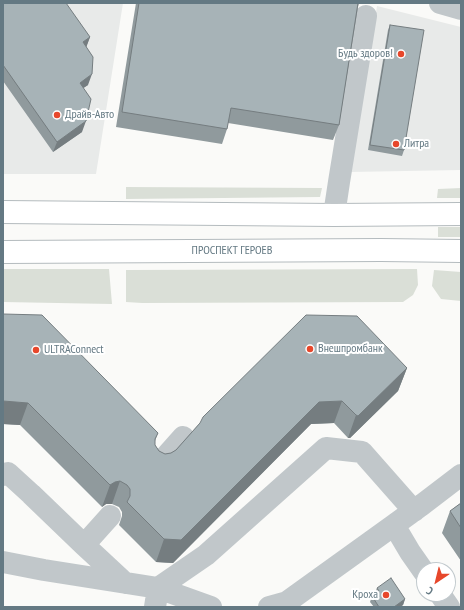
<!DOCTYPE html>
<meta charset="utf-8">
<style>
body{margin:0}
#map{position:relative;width:464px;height:610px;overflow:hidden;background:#fafaf8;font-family:"PT Sans Narrow",sans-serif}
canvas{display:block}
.frame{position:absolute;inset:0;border:4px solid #647983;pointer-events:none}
.north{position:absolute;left:416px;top:562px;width:40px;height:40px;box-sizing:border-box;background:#fff;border:1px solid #c1c9cd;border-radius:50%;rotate:215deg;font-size:11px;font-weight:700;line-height:16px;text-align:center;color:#647983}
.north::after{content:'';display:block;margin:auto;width:14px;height:18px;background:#e7472b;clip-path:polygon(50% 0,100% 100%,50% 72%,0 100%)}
</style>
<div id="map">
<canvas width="464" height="610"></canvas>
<div class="frame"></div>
<div class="north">С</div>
</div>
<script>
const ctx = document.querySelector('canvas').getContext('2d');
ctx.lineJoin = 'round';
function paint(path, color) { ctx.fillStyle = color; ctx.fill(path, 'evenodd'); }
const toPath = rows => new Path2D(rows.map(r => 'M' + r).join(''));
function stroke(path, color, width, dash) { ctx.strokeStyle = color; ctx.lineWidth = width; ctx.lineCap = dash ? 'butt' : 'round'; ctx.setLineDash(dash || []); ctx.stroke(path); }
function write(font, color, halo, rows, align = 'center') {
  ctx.font = font + ' "PT Sans Narrow",sans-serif'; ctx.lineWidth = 4; ctx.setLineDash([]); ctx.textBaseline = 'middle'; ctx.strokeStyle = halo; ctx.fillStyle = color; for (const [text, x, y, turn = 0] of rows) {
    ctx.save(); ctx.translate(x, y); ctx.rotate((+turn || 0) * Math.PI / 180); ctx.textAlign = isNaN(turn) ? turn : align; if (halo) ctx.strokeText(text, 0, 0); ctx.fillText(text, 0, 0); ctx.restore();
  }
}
const built = toPath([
 [3,3,123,3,96,174,3,174],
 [377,6,461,27,461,170,350,172]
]);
const green = toPath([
 [126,187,322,188,320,197,126,199],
 [461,188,461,198,437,198,438,189],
 [438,227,461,227,461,237,438,237],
 [3,269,109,269,112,304,3,302],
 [417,269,418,285,413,295,403,302,142,303,126,302,126,270],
 [434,270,461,272,461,301,441,299,432,286]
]);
const minor = toPath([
 [440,3,461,9],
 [334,215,339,182,366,16],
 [159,464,183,437],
 [3,475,8,473,31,494,84,545,125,583],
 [84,545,110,516],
 [3,562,44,570,158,588,211,607],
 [424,572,410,552,394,525,423,504,461,475],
 [440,594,449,607],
 [155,607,158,588,206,555,326,448,362,452,414,511],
 [269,607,287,602,394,525]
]);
const major = toPath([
 [3,212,334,215,461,214],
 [3,252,381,250,461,251]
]);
const wall = toPath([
 [3,3,90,37,86,47,88,85,83,88,82,132,53,152,3,81],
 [136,3,359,3,358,7,339,125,333,140,228,123,227,129,222,144,116,127],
 [390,25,404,150,402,156,368,150,388,30],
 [3,314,158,433,155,441,155,445,159,451,165,454,171,453,176,450,200,423,407,368,398,391,350,438,348,438,334,423,311,424,173,563,156,562,119,525,122,516,122,512,119,507,112,504,106,504,102,507,20,425,3,424],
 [461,503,461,561,442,533,450,511],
 [377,588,405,599,403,605,400,607,374,607,370,602,372,596,375,594,375,593]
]);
const shadedWall = toPath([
 [90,37,86,48,83,42],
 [92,74,88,85,76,93,80,83],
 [86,121,82,132,53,152,57,142],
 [407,368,398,391,350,438,348,438,356,415],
 [3,401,28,403,20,425,3,424],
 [342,401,334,423,311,424,173,563,156,562,164,539,319,402],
 [120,481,112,504,106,504,102,507,110,485,115,482],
 [405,599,403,605,400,607,394,607]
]);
const building = toPath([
 [3,3,66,3,90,37,83,42,93,57,92,74,80,83,91,99,86,121,57,142,3,65,3,3],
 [139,3,358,3,339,125,231,108,227,129,122,112,139,3],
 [390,25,424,30,404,150,370,145,390,25],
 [3,314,42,315,158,433,155,439,155,445,159,451,165,454,171,453,176,450,200,423,203,417,306,315,357,316,407,368,358,416,356,415,342,401,319,402,181,540,164,539,127,502,130,496,130,489,127,485,120,481,115,482,110,485,28,403,3,401,3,314],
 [461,503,461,528,450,511,461,503],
 [391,578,405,599,394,607,379,607,372,596,379,591,377,588,391,578]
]);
const markers = [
 [401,54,4,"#e7472b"],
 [57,115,4,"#e7472b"],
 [396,144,4,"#e7472b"],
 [310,349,4,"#e7472b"],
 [36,350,4,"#e7472b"],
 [386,595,4,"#e7472b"]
];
const poiNames = [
 ["Будь здоров!",393,54,"right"],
 ["Драйв-Авто",65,115],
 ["Литра",404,144],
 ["Внешпромбанк",318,349],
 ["ULTRAConnect",44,350],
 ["Кроха",378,595,"right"]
];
const streetNames = [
 ["ПРОСПЕКТ ГЕРОЕВ",232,251]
];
paint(built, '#e8eae9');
paint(green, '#dadfd7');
stroke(major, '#b4bbbe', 24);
stroke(minor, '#c1c7ca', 22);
stroke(major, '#fff', 22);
paint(wall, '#909a9d');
paint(shadedWall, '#757d80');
paint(building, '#a7b3b7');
stroke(building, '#757d80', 1);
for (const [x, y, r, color] of markers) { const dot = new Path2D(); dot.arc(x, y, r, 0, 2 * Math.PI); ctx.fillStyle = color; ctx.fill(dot); stroke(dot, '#fff', 1.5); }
write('12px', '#647983', '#fff', poiNames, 'left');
write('12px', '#647983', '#fff', streetNames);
</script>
